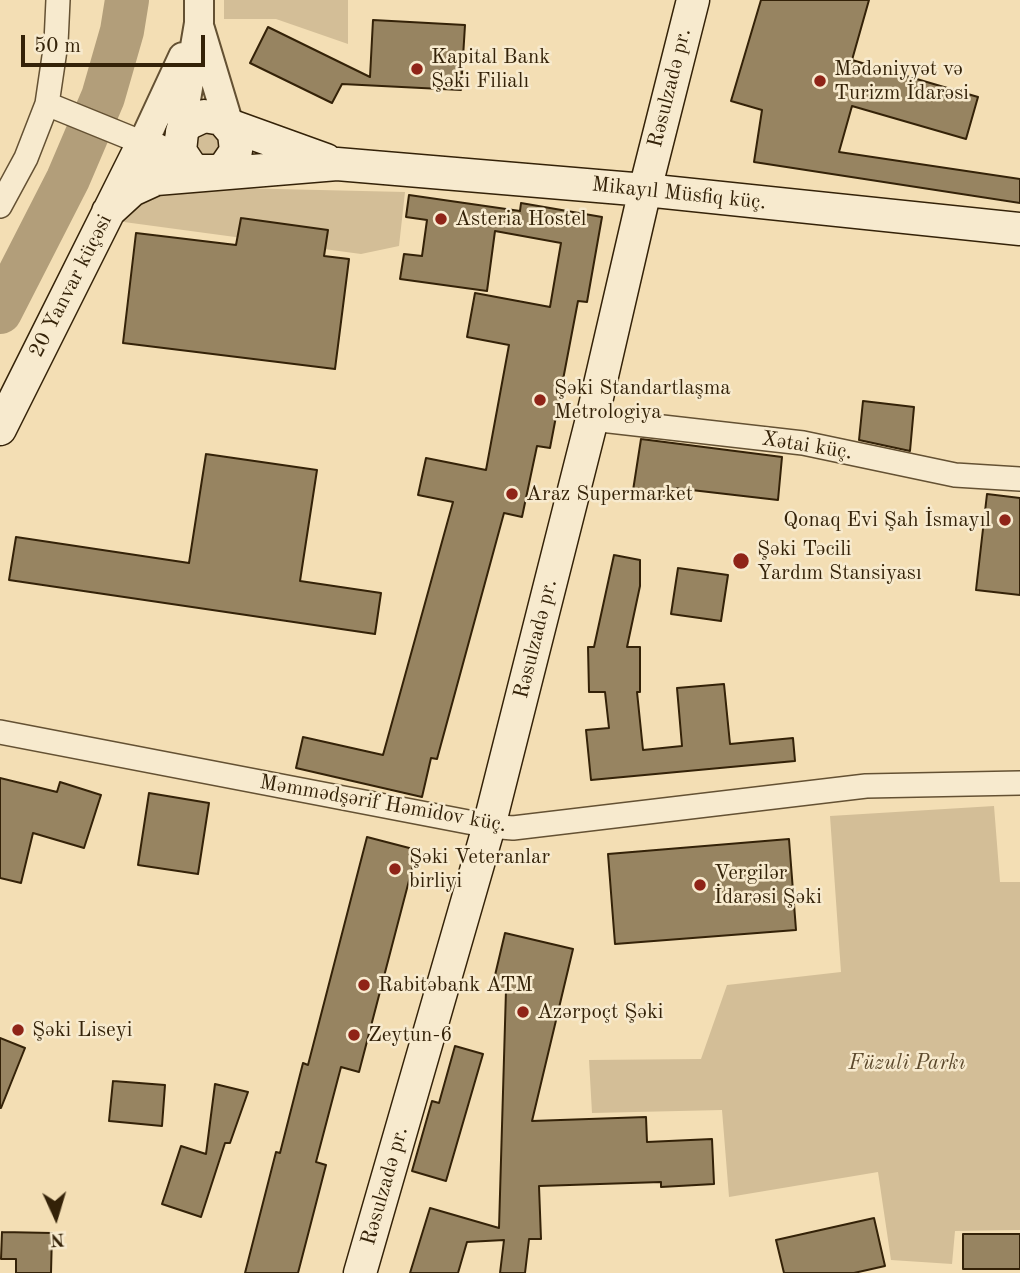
<!DOCTYPE html>
<meta charset="utf-8">
<style>
body{margin:0}
#map{position:relative;width:1020px;height:1273px;overflow:hidden;background:#f3deb4;font-family:"Old Standard TT",serif}
canvas{display:block}
.north{position:absolute;left:21px;top:1182px;width:70px;height:70px;-webkit-text-stroke:5px #f7eace;paint-order:stroke;rotate:176deg;font-size:19px;font-weight:700;line-height:28px;text-align:center;color:#342208}
.north::after{content:'';display:block;margin:auto;width:24px;height:32px;background:#342208;clip-path:polygon(50% 0,100% 100%,50% 72%,0 100%)}
.scale{position:absolute;left:21px;top:35px;width:184px;height:32px;box-sizing:border-box;border:4px solid #342208;border-top:0;padding-left:9px;font-size:21px;line-height:24px;white-space:nowrap;color:#342208;-webkit-text-stroke:5px #f7eace;paint-order:stroke}
</style>
<div id="map">
<canvas width="1020" height="1273"></canvas>
<div class="north">N</div>
<div class="scale">50 m</div>
</div>
<script>
const ctx = document.querySelector('canvas').getContext('2d');
ctx.lineJoin = 'round';
function paint(path, color) { ctx.fillStyle = color; ctx.fill(path, 'evenodd'); }
const toPath = rows => new Path2D(rows.map(r => 'M' + r).join(''));
function stroke(path, color, width, dash) { ctx.strokeStyle = color; ctx.lineWidth = width; ctx.lineCap = dash ? 'butt' : 'round'; ctx.setLineDash(dash || []); ctx.stroke(path); }
function write(font, color, halo, rows, align = 'center') {
  ctx.font = font + ' "Old Standard TT",serif'; ctx.lineWidth = 5; ctx.setLineDash([]); ctx.textBaseline = 'middle'; ctx.strokeStyle = halo; ctx.fillStyle = color; for (const [text, x, y, turn = 0] of rows) {
    ctx.save(); ctx.translate(x, y); ctx.rotate((+turn || 0) * Math.PI / 180); ctx.textAlign = isNaN(turn) ? turn : align; if (halo) ctx.strokeText(text, 0, 0); ctx.fillText(text, 0, 0); ctx.restore();
  }
}
const green = toPath([
 [224,0,348,0,348,44,276,19,224,19],
 [203,130,221,136,221,155,197,158,193,139],
 [192,187,405,192,399,246,361,254,124,222,132,206,158,192],
 [994,806,1000,882,1020,882,1020,1230,955,1231,952,1264,891,1260,878,1172,729,1197,722,1110,592,1113,589,1060,701,1059,727,985,841,972,830,816]
]);
const river = toPath([
 [0,312,68,179,103,97,122,31,127,0]
]);
const building = toPath([
 [761,0,869,0,852,60,978,97,966,139,852,106,839,152,1020,179,1020,203,754,162,762,110,731,101,761,0],
 [373,20,465,25,461,90,342,84,332,103,250,63,268,27,370,77,373,20],
 [409,195,520,211,521,203,602,217,587,302,578,301,550,448,537,446,522,517,504,513,437,759,431,758,422,797,296,768,303,737,383,755,453,502,418,495,426,458,486,470,509,345,467,337,475,293,550,307,561,243,495,231,487,291,400,279,404,254,422,256,427,220,406,217,409,195],
 [241,218,328,230,324,256,349,259,335,369,123,343,136,233,236,245,241,218],
 [863,401,914,407,910,451,859,440,863,401],
 [641,439,782,457,778,500,674,488,673,497,659,495,658,501,632,497,641,439],
 [206,454,317,470,300,581,381,593,375,634,9,580,16,537,189,563,206,454],
 [987,494,1020,498,1020,595,976,590,987,494],
 [614,555,640,560,640,586,627,647,640,647,640,692,637,692,643,750,682,746,677,688,724,684,730,744,793,738,795,761,591,780,586,730,609,728,605,692,589,692,588,647,594,647,614,555],
 [678,568,728,575,721,621,671,614,678,568],
 [0,778,57,792,60,782,101,795,84,848,33,833,21,883,0,878,0,778],
 [149,793,209,803,198,874,138,865,149,793],
 [367,837,417,850,359,1072,341,1067,316,1162,326,1165,298,1273,245,1273,276,1152,280,1153,303,1063,308,1065,367,837],
 [789,839,796,930,615,944,608,854,789,839],
 [505,933,573,949,532,1121,646,1117,647,1142,712,1139,714,1184,661,1187,661,1182,539,1186,541,1239,529,1239,525,1273,500,1273,504,1240,467,1242,458,1273,410,1273,430,1208,499,1228,506,990,492,988,505,933],
 [0,1038,25,1048,1,1108,0,1108,0,1038],
 [455,1046,483,1054,446,1181,412,1171,432,1101,439,1103,455,1046],
 [113,1081,165,1085,162,1126,109,1121,113,1081],
 [215,1084,248,1092,230,1143,225,1143,201,1217,162,1204,181,1146,206,1154,215,1084],
 [874,1218,885,1266,854,1273,784,1273,776,1240,874,1218],
 [2,1232,52,1233,51,1273,16,1273,16,1259,1,1259,2,1232],
 [963,1234,1020,1234,1020,1269,963,1269,963,1234]
]);
const minor = toPath([
 [47,104,143,143],
 [0,206,26,158,47,104,56,43,58,0],
 [592,419,803,443,955,475,1020,479],
 [0,732,489,826,513,828,866,786,1020,783]
]);
const tertiary = toPath([
 [200,29,229,125],
 [179,141,199,23,199,0],
 [143,143,183,57]
]);
const secondary = toPath([
 [229,125,326,160],
 [143,143,198,171,217,171,225,167,236,151,234,133,222,119,204,116,187,124,182,132,180,151,190,166,198,171],
 [108,212,132,190,156,179,337,164,645,190,1020,229],
 [0,429,143,143],
 [360,1273,489,826,592,419,645,190,693,0]
]);
const markers = [
 [417,69,7,"#8f2418"],
 [820,81,7,"#8f2418"],
 [441,219,7,"#8f2418"],
 [540,400,7,"#8f2418"],
 [512,494,7,"#8f2418"],
 [1005,520,7,"#8f2418"],
 [741,561,9,"#8f2418"],
 [395,869,7,"#8f2418"],
 [700,885,7,"#8f2418"],
 [364,985,7,"#8f2418"],
 [523,1012,7,"#8f2418"],
 [18,1030,7,"#8f2418"],
 [354,1035,7,"#8f2418"]
];
const poiNames = [
 ["Kapital Bank",431,57],
 ["Şəki Filialı",431,81],
 ["Mədəniyyət və",834,69],
 ["Turizm İdarəsi",834,93],
 ["Asteria Hostel",455,219],
 ["Şəki Standartlaşma",554,388],
 ["Metrologiya",554,412],
 ["Araz Supermarket",526,494],
 ["Qonaq Evi Şah İsmayıl",991,520,"right"],
 ["Şəki Təcili",757,549],
 ["Yardım Stansiyası",757,573],
 ["Şəki Veteranlar",409,857],
 ["birliyi",409,881],
 ["Vergilər",714,873],
 ["İdarəsi Şəki",714,897],
 ["Rabitəbank ATM",378,985],
 ["Azərpoçt Şəki",537,1012],
 ["Şəki Liseyi",32,1030],
 ["Zeytun-6",368,1035]
];
const streetNames = [
 ["Rəsulzadə pr.",670,88,-76],
 ["Mikayıl Müsfiq küç.",679,194,6],
 ["20 Yanvar küçəsi",71,286,-63],
 ["Xətai küç.",807,446,9],
 ["Rəsulzadə pr.",536,639,-76],
 ["Məmmədşərif Həmidov küç.",383,804,10],
 ["Rəsulzadə pr.",385,1186,-74]
];
const parkNames = [
 ["Füzuli Parkı",907,1063]
];
paint(green, '#d3be97');
stroke(river, '#b29e7a', 44);
paint(building, '#978461');
stroke(building, '#342208', 2);
stroke(minor, '#645133', 26);
stroke(tertiary, '#645133', 32);
stroke(secondary, '#342208', 35);
stroke(minor, '#f7eace', 23);
stroke(tertiary, '#f7eace', 28);
stroke(secondary, '#f7eace', 32);
for (const [x, y, r, color] of markers) { const dot = new Path2D(); dot.arc(x, y, r, 0, 2 * Math.PI); ctx.fillStyle = color; ctx.fill(dot); stroke(dot, '#f7eace', 2.5); }
write('21px', '#342208', '#f7eace', poiNames, 'left');
write('21px', '#342208', '#f7eace', streetNames);
write('italic 21px', '#5c492c', '#f7eace', parkNames);
</script>
